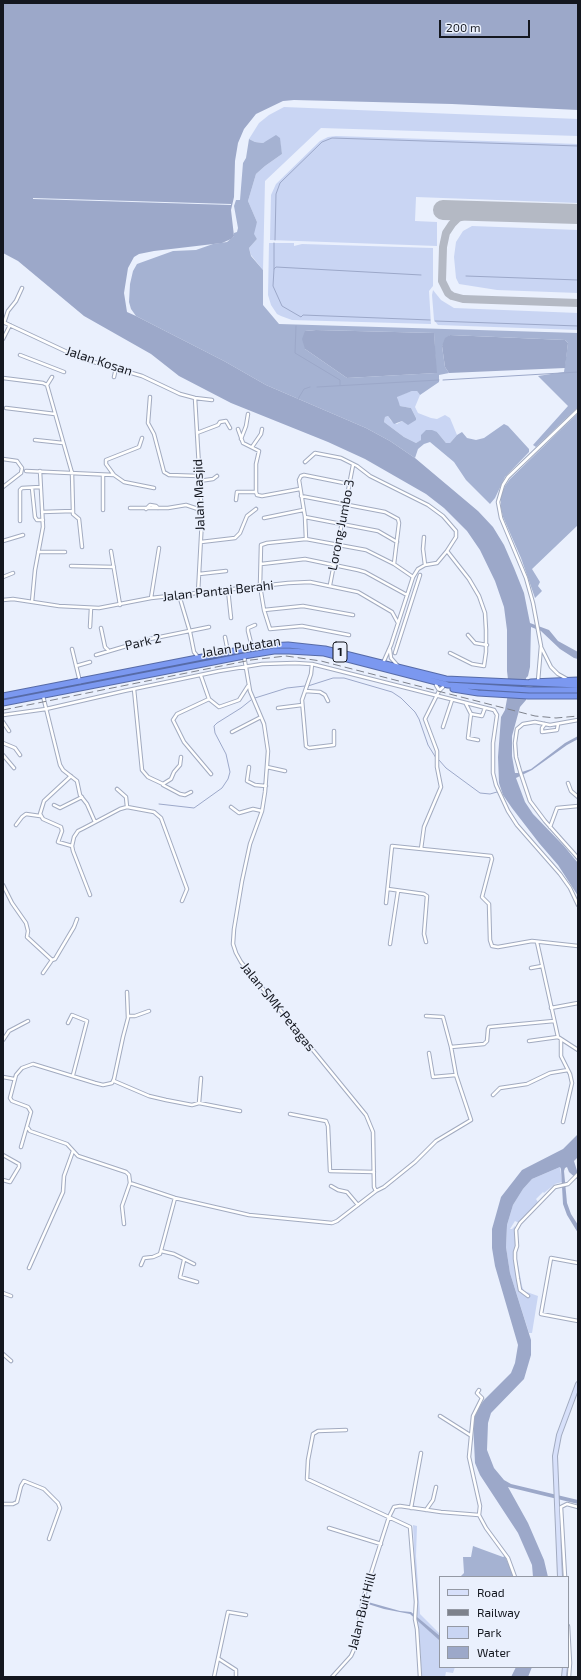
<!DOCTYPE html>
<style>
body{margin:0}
#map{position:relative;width:581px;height:1680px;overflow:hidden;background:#eaf0fd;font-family:"Exo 2",sans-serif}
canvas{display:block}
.frame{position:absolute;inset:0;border:4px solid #14171f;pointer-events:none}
.legend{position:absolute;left:439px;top:1576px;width:130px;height:92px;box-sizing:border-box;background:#eaf0fd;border:1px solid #9499a4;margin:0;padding:5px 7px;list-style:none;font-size:12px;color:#14171f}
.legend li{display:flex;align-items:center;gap:8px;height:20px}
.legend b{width:20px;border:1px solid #9499a4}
.scale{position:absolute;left:439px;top:20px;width:91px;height:18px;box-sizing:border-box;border:2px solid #14171f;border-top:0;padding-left:5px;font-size:12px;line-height:14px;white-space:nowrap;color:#14171f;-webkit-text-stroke:3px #eaf0fd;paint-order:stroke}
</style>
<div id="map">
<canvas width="581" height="1680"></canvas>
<div class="frame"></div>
<ul class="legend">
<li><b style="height:5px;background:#d7e0fa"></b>Road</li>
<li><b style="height:5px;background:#7e828c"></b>Railway</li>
<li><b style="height:11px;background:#c9d5f3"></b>Park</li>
<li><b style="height:11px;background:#9ca8c9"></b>Water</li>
</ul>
<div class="scale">200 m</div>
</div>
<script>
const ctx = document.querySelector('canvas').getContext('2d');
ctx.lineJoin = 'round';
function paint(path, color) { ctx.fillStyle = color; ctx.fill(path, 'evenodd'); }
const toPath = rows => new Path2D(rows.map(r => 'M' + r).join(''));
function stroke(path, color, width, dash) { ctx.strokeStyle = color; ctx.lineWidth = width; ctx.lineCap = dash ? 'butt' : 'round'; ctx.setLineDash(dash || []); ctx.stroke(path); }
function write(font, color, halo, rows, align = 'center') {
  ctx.font = font + ' "Exo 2",sans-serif'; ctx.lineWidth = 3; ctx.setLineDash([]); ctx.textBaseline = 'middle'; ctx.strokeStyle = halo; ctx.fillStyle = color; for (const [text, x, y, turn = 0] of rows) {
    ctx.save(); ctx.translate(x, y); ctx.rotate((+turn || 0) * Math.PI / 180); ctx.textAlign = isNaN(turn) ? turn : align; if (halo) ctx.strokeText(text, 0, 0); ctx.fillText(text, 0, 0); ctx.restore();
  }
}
const green = toPath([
 [284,107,578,119,578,136,321,128,265,181,263,270,251,255,249,248,257,239,254,235,254,228,257,222,248,201,256,174,265,166,282,154,280,142,269,141,263,143,255,142,249,139,259,123,269,115],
 [336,136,578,144,578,203,416,197,415,221,437,222,437,246,270,240,271,195,276,184,320,141,328,137],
 [472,226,578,230,578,293,497,290,459,284,456,278,454,257,456,242,463,231],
 [269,243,294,243,294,246,302,244,433,248,433,286,429,291,431,324,292,320,281,316,277,314,271,305,268,295],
 [433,290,441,300,454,308,578,313,578,330,438,325,434,320,432,295],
 [412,391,417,391,420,395,415,407,418,413,431,418,437,419,445,415,450,418,457,435,450,443,446,443,437,432,416,443,404,437,384,422,385,417,388,416,391,421,397,424,402,421,407,423,416,418,411,408,400,406,398,402,397,396],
 [560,1167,562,1182,555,1184,544,1193,543,1192,536,1199,538,1202,535,1206,519,1223,515,1221,510,1229,512,1229,515,1226,517,1259,522,1286,524,1291,538,1296,532,1333,529,1333,510,1273,506,1247,507,1225,513,1205,523,1189,532,1179],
 [413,1525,417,1526,416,1556,420,1614,440,1634,440,1636,415,1616,417,1611],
 [416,1619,440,1641,440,1667,455,1667,453,1673,446,1672,445,1677,422,1677,418,1623]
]);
const forest = toPath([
 [276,135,280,138,282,154,265,166,256,174,248,201,257,222,254,234,257,239,249,248,251,256,263,270,263,305,279,324,578,333,578,407,536,447,533,445,568,406,538,376,564,372,568,343,565,340,450,335,442,346,445,367,449,373,439,375,439,382,420,395,417,391,412,391,397,397,400,406,411,408,416,418,416,420,408,425,402,421,394,424,388,416,385,417,384,422,404,437,416,443,421,440,421,435,426,430,432,430,437,432,446,443,450,443,457,435,462,432,467,438,476,440,484,438,504,424,508,426,529,449,529,452,505,477,495,498,490,504,466,480,454,462,430,442,424,444,418,449,415,458,390,441,366,428,266,385,224,361,136,316,131,309,129,302,130,284,133,271,137,264,173,251,196,250,213,244,227,242,234,236,234,233,237,232,238,228,234,206,236,200,240,200,243,163,246,158,249,139,255,142,263,143],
 [316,330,434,333,436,373,347,378,305,349,305,331],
 [578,413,578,525,532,569,540,582,538,586,542,591,535,598,521,558,503,517,501,508,501,496,505,486,510,479],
 [473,1546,503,1557,505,1556,514,1577,460,1577,464,1573,463,1557,471,1557]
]);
const water = toPath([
 [3,3,578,3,578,110,452,104,294,100,283,101,256,114,244,129,238,143,235,161,234,197,231,210,234,236,231,239,222,243,154,251,139,254,134,257,128,268,124,293,127,312,136,316,224,361,266,385,366,428,390,441,415,458,478,511,493,527,504,545,514,568,524,593,530,623,549,630,558,641,578,652,578,659,574,658,560,649,541,631,531,627,530,667,528,676,526,678,526,700,520,707,512,736,512,756,515,773,519,773,531,769,565,743,578,736,578,739,567,745,532,770,516,778,525,802,533,814,564,846,578,863,578,896,558,865,539,843,512,808,503,795,499,783,498,757,501,717,505,710,509,688,507,671,507,630,504,607,495,581,480,550,467,531,444,508,426,494,365,459,328,442,231,403,179,376,151,354,84,316,18,261,3,253],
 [316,330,434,333,437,373,347,378,305,349,302,339,305,331],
 [450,335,565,340,568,343,565,368,449,373,445,367,442,346,445,338],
 [578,1134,578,1157,574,1161,578,1174,578,1180,569,1172,567,1167,565,1168,564,1171,567,1203,571,1214,578,1225,578,1233,567,1215,563,1204,561,1169,560,1167,532,1179,523,1189,513,1205,507,1225,506,1247,510,1273,531,1340,531,1355,524,1379,491,1413,488,1423,487,1450,494,1468,504,1480,511,1484,578,1500,578,1504,508,1487,528,1523,544,1560,548,1577,533,1577,532,1565,518,1533,480,1475,475,1463,473,1422,475,1412,484,1400,511,1373,515,1363,518,1345,495,1266,492,1248,492,1229,501,1197,522,1170,563,1149],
 [368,1602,400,1611,411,1612,440,1636,440,1641,410,1614,384,1609,368,1604],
 [516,1667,532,1667,528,1677,511,1677]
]);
const pier = toPath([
 [33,198,231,204,231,205,33,199]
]);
const stream = toPath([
 [275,240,276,194,280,183,322,142,332,138,578,146],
 [274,269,274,243],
 [421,275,276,267,274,269,273,286,282,306,301,317,303,315,430,320],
 [466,276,578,280],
 [435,321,578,326],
 [296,326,295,353,340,380,340,385],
 [443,380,578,372],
 [317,387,439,380],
 [298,399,304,389,310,387],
 [308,686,333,678,344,678,392,692,401,698,415,712,419,719,428,745,436,758],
 [255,698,287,688,305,686],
 [439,760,446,768,480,793,490,794,497,792],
 [159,804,194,808,222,788,228,779,230,772,226,754,215,733,214,726,217,723,241,708,251,700]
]);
const taxiway = toPath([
 [479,211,458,218,452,224,446,233,443,247,442,281,448,293,452,296,463,299,578,303]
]);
const runway = toPath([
 [443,210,578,214]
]);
const street = toPath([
 [3,322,80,358,142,376,180,394,195,398,212,400],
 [4,323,8,311,16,301,22,288],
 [3,339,10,325],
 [20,355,64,372],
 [114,377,116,368],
 [3,378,43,383,47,385],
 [47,385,52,377],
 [150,397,148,423,154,434,164,472,169,475,199,476],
 [195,398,202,519,198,593],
 [6,408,55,414],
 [238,429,243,443,259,451,256,464,256,492,257,495,262,496,300,489],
 [197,433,218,425,220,422,226,421,230,428],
 [241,439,246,426,248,414],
 [35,440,63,443],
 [252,447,261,434,262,429],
 [3,459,17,461,22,468,21,473,3,487],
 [305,462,315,453,341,458,357,466,370,476,428,505,443,516,456,531,456,537,447,551],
 [26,471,114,475,124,482,154,488],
 [103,475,103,510],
 [114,475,106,464,106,460,139,447,142,438],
 [199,481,213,479,217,476],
 [32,488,35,517,37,520,43,520],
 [301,496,385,512,398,519,399,523,394,564],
 [236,500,237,492,256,492],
 [130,508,168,508,186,505,201,510],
 [146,509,150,505,156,506,158,508],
 [73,511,73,514,79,519,82,547],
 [42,512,73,511,72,473,47,385],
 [305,517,378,531,397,542],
 [264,518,303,510],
 [20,521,20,490,22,488,40,487],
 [424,537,423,549,425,565],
 [306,539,305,517,299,480,301,476,304,475,349,484],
 [3,541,23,535],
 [201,542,235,538,240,533,247,516,256,509],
 [111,551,120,605],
 [38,552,65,552],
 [261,564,305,559,358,570,365,572,407,595],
 [71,566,114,567],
 [199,574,226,571],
 [3,577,13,573],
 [330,585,353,465],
 [228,590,231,618],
 [179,595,190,632,194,652,198,657],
 [151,598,159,548],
 [3,600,13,599,59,606,99,608,151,598,288,583,310,582,358,592,392,612,398,623],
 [32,602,35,570,43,527,40,471],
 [264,610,303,606,353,615],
 [90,627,91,608],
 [101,628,105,647,108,650],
 [349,635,302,626,270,629,264,610,260,586,261,545,267,543,306,539,366,550,394,564,413,577],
 [468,635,475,643,487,645],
 [225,637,228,652],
 [252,647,248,631,248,628,255,625],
 [541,647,551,667,558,674,567,679],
 [72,649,80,682],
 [390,650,391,658,398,666],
 [395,653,420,575],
 [96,655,150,639,209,627],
 [244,656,250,691,264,724,268,751,265,792,262,811,250,844,242,881,234,929,233,944,236,953,241,962,366,1115,373,1132,374,1187,376,1191],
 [383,663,391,645,413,577,418,569,425,565,437,563,447,551,469,579,479,596,485,613,486,630,486,652,484,666,472,664,450,653],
 [312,664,311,674,302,700,306,746,309,748,334,745,334,731],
 [76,666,90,662],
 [201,676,209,699,219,707,239,700,248,686],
 [538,681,541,646,533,603,526,578,501,518,498,502,503,485,508,477,578,410],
 [436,685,439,690],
 [134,689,142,770,148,777,163,784,171,779,174,772,180,765,181,757],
 [305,691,320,692,325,695,328,701],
 [43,696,60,765,63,770,77,781,80,795,87,804,95,822],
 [209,699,177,714,173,720,184,742,211,774],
 [466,704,471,714,468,738,478,740],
 [278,708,302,705],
 [471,714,482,716,485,708],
 [3,715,46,709,124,691,219,671,262,664,295,663,312,664,494,710,497,715,493,743,493,773,496,785,508,811,517,825,560,874,570,888,578,905],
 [578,720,550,725,535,722,523,724,517,729,515,743,516,757,520,771,530,801,545,821,578,858],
 [3,722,9,731],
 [545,724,542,728,542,732,557,730,558,724],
 [443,727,452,700],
 [232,732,261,717],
 [3,743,15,748,20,755],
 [3,755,14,768],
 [249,767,247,781,255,785,266,786],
 [267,767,285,771],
 [71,776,44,801,40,814,43,819,61,827,62,831,58,842,72,846],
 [568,783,571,791,578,797],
 [163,785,180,794,185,795,191,792],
 [117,789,126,797,127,807],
 [54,805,60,808,82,797],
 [231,807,239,813,253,809,262,811],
 [16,825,22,817,26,814,40,816],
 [550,827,557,808,578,806],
 [421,849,424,827,441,787,437,767,437,751,425,719,439,691,443,687],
 [3,885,12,903,26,923,28,931,27,937,52,960,55,959,74,927,77,919],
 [388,889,424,894,427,896,424,934,426,942],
 [90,895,73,851,72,846,74,837,78,831,84,828,120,809,127,807,154,812,161,818,187,889,182,901],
 [386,903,392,846,491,856,492,859,482,897,489,904,490,940,492,946,498,947,532,941,578,946],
 [537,942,558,1037,578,1050],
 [390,944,398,891],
 [531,968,542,966],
 [43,973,52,960],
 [551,1008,578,1003],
 [128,1016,135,1016,149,1011],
 [68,1023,72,1015,87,1021,73,1075],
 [3,1040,9,1031,28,1021],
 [561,1040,561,1056,570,1074,572,1083,563,1122],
 [529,1041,558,1037],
 [451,1047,484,1044,487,1041,488,1029,489,1027,554,1021],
 [429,1053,433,1077,456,1075],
 [3,1077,14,1079],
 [114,1081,149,1096,166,1100,192,1105,199,1103,240,1111],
 [493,1095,500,1088,527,1084,550,1073,568,1070],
 [199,1103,201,1078],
 [290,1114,326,1121,328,1126,330,1171,374,1172],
 [28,1128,30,1131,67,1144,78,1156,126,1172,129,1175,130,1183,122,1206,124,1224],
 [21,1147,31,1112,28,1107,12,1101,10,1098,16,1075,22,1068,33,1064,95,1083,103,1085,112,1083,114,1079,123,1037,128,1018,127,992],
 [3,1155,19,1164,19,1167,10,1182,3,1180],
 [130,1183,175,1198,249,1215,332,1223,337,1221,376,1191,384,1187,415,1162,436,1141,471,1120,456,1075,451,1047,443,1017,426,1016],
 [331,1186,338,1190,347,1192,358,1205],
 [161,1251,174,1254,194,1264],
 [184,1260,180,1277,197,1282],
 [578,1263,551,1258,541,1314,578,1321],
 [141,1265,144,1258,153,1257,160,1254,175,1198],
 [29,1268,63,1192,64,1176,73,1151],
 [3,1293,11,1296],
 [528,1296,520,1290,518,1279,515,1259,515,1252,517,1246,516,1230,520,1223,555,1187,568,1184,578,1174],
 [3,1354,11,1361],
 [479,1390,477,1393,482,1398,473,1416,469,1457,480,1506,479,1515],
 [440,1416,470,1435],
 [346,1430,318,1431,313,1434,308,1460,307,1479,410,1527,416,1602,415,1619,417,1629,420,1677],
 [3,1504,13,1504,17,1502,21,1486,24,1481,44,1489,58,1503,60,1508,49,1539],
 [411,1508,421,1453],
 [426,1510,433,1500,436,1487],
 [329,1528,381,1544],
 [565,1577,561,1507,567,1504,578,1507],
 [568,1626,570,1663,569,1677],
 [219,1659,236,1670,236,1677],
 [214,1677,228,1612,246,1615],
 [332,1677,351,1656,356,1645,361,1609,366,1589,389,1517,394,1507,400,1506,441,1512,479,1515,486,1528,508,1558,515,1577]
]);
const secondary = toPath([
 [560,1577,555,1456,559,1435,578,1384],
 [564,1677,565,1667]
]);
const highway = toPath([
 [531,682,578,680],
 [453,689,478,693,528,696,578,696],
 [3,696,228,652,266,646,288,645,325,649,446,679,578,685],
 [3,703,244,656,274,651,289,651,324,653,448,685,530,690,578,690]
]);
const rail = toPath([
 [3,710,251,660,286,656,321,661,535,716,556,718,578,716]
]);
const shields = [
 [340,652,14]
];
const shieldNames = [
 ["1",340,652]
];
const streetNames = [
 ["Jalan Kosan",99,361,18],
 ["Jalan Masjid",199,495,-92],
 ["Lorong Jumbo 3",341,525,-79],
 ["Jalan Pantai Berahi",218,591,-6],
 ["Park 2",143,642,-13],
 ["Jalan Putatan",241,647,-9],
 ["Jalan SMK Petagas",278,1007,51],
 ["Jalan Buit Hill",362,1611,-76]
];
paint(green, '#c9d5f3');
paint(forest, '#a5b2d2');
paint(water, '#9ca8c9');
paint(pier, '#eaf0fd');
stroke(stream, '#9ca8c9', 1);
stroke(taxiway, '#b4b9c4', 8);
stroke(runway, '#b4b9c4', 20);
stroke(street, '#a2abc0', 4.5);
stroke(secondary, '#a2abc0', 6);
stroke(highway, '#576ba7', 7);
stroke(street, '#fff', 2.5);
stroke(secondary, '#d7e0fa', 4);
stroke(highway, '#7b98f0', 5);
stroke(rail, '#7e828c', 1, [8, 4]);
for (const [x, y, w] of shields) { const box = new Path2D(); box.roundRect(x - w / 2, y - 10, w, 20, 3); ctx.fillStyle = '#eaf0fd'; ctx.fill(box); stroke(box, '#14171f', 1); }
write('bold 12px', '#14171f', null, shieldNames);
write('13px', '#14171f', '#eaf0fd', streetNames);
</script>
